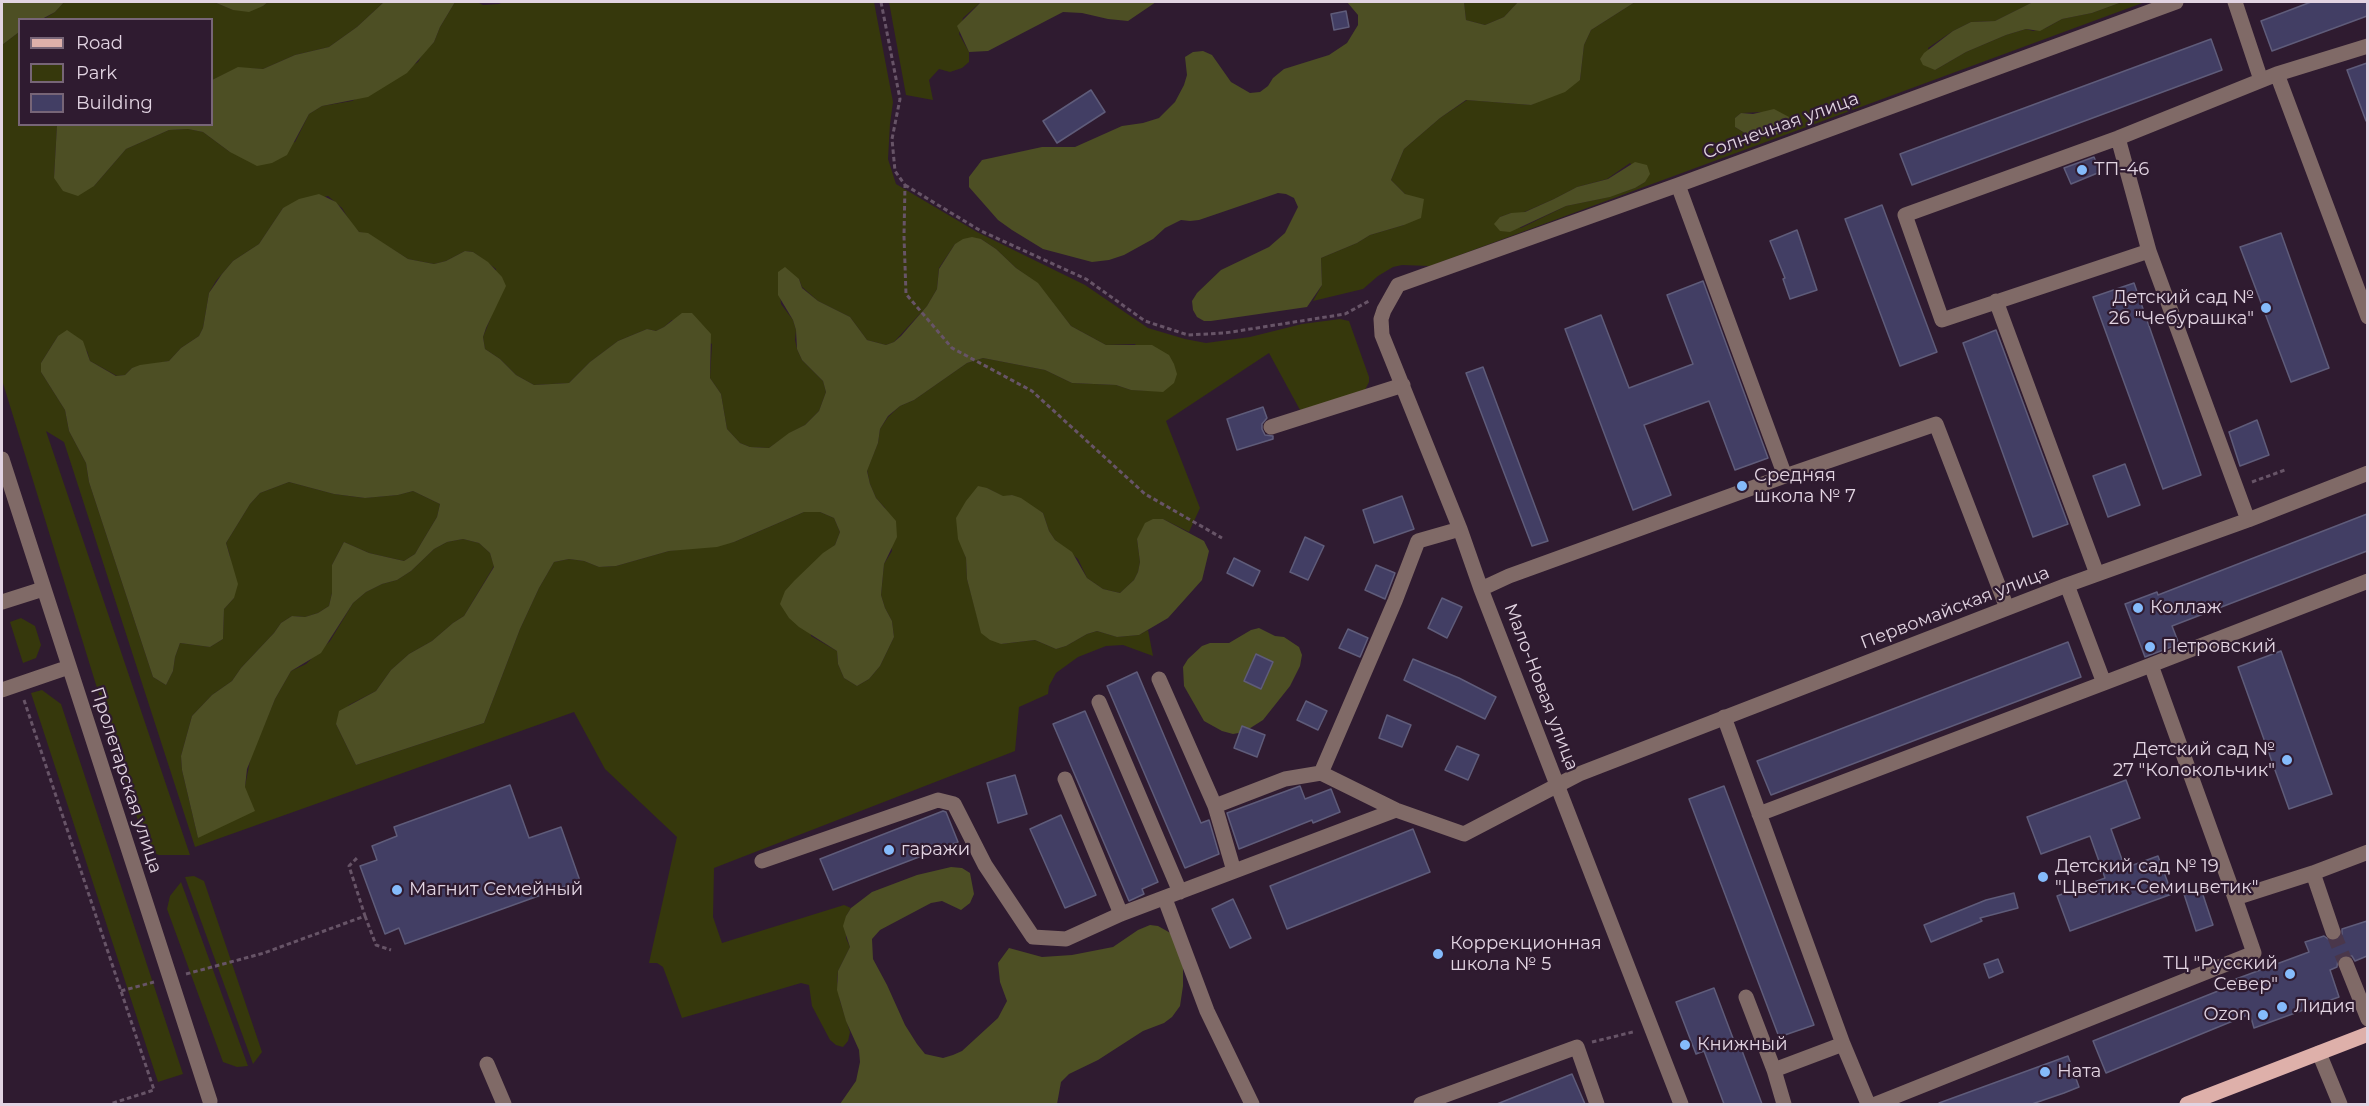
<!DOCTYPE html>
<meta charset="utf-8">
<style>
body{margin:0}
#map{position:relative;width:2369px;height:1106px;overflow:hidden;background:#2f1b30;font-family:Montserrat,sans-serif}
canvas{display:block}
.frame{position:absolute;inset:0;border:3px solid #e2d4e2;pointer-events:none}
.legend{position:absolute;left:18px;top:18px;width:195px;height:108px;box-sizing:border-box;background:#2f1b30;border:2px solid #776577;margin:0;padding:8px 10px;list-style:none;font-size:18px;color:#e2d4e2}
.legend li{display:flex;align-items:center;gap:12px;height:30px}
.legend b{width:30px;border:2px solid #776577}
</style>
<div id="map">
<canvas width="2369" height="1106"></canvas>
<div class="frame"></div>
<ul class="legend">
<li><b style="height:8px;background:#deb0aa"></b>Road</li>
<li><b style="height:16px;background:#36380c"></b>Park</li>
<li><b style="height:16px;background:#423e64"></b>Building</li>
</ul>
</div>
<script>
const ctx = document.querySelector('canvas').getContext('2d');
ctx.lineJoin = 'round';
function paint(path, color) { ctx.fillStyle = color; ctx.fill(path, 'evenodd'); }
const toPath = rows => new Path2D(rows.map(r => 'M' + r).join(''));
function stroke(path, color, width, dash) { ctx.strokeStyle = color; ctx.lineWidth = width; ctx.lineCap = dash ? 'butt' : 'round'; ctx.setLineDash(dash || []); ctx.stroke(path); }
function write(font, color, halo, rows, align = 'center') {
  ctx.font = font + ' Montserrat,sans-serif'; ctx.lineWidth = 4.5; ctx.setLineDash([]); ctx.textBaseline = 'middle'; ctx.strokeStyle = halo; ctx.fillStyle = color; for (const [text, x, y, turn = 0] of rows) {
    ctx.save(); ctx.translate(x, y); ctx.rotate((+turn || 0) * Math.PI / 180); ctx.textAlign = isNaN(turn) ? turn : align; if (halo) ctx.strokeText(text, 0, 0); ctx.fillText(text, 0, 0); ctx.restore();
  }
}
const green = toPath([
 [64,2,214,2,233,10,263,6,268,2,384,2,357,27,329,47,295,55,263,69,238,68,212,80,212,20,42,20,55,12],
 [455,2,477,2,483,5,499,4,503,2,874,2,893,102,890,124,888,159,896,184,977,232,1085,285,1148,328,1185,339,1206,343,1250,337,1302,324,1340,319,1349,321,1369,377,1369,382,1364,392,1300,410,1269,353,1166,421,1200,508,1189,532,1163,519,1137,539,1140,562,1138,572,1134,580,1120,593,1103,589,1087,578,1078,559,1055,540,1049,531,1043,513,1012,495,1004,497,987,488,963,549,966,558,967,579,979,623,1001,644,1035,640,1056,649,1066,646,1087,634,1097,631,1117,637,1139,635,1148,630,1153,656,1123,645,1106,646,1078,657,1056,673,1049,686,1048,694,1019,707,1015,751,714,868,713,917,722,943,844,905,851,908,846,916,846,938,850,947,838,971,837,981,840,1001,850,1032,848,1041,843,1047,836,1045,830,1040,812,1006,809,985,801,983,682,1018,663,967,657,963,649,963,677,837,605,769,574,712,195,847,64,442,46,431,190,855,159,855,147,850,2,380,2,45,19,32,20,124,57,125,54,178,94,186,126,149,169,130,188,129,203,132,230,152,295,142,309,114,322,106,352,101,418,62,423,53,434,42,440,27],
 [328,196,342,208,352,225,359,232,368,234,408,259,434,264,446,261,465,251,473,252,496,269,491,317,483,337,485,349,500,359,516,375,534,385,569,383,590,362,618,341,647,329,656,331,664,327,672,320,712,344,710,378,721,394,727,429,740,443,750,447,769,448,790,433,805,425,819,411,826,392,823,381,802,360,797,349,795,340,796,330,793,320,781,304,778,272,799,279,802,287,818,301,850,317,867,340,886,345,894,342,927,306,937,289,939,268,955,244,981,239,996,249,1016,268,1038,284,1071,326,1106,345,1135,344,1163,391,1131,390,1116,385,1072,383,1045,370,983,358,967,363,914,400,900,406,888,417,880,429,878,443,867,470,870,484,876,498,885,508,892,551,884,564,881,595,885,608,892,621,894,637,880,666,869,679,857,686,844,678,838,664,837,651,811,636,805,571,835,545,840,532,834,518,820,512,804,512,734,542,669,551,616,566,599,567,584,561,569,559,554,562,539,588,520,629,484,723,356,765,336,724,349,705,376,691,391,670,409,654,432,641,453,623,464,616,494,566,490,553,479,543,463,539,447,542,434,549,411,571,397,580,382,584,366,592,353,603,330,641,306,664,291,671,275,699,251,756,245,786,198,838,182,770,181,756,192,716,212,695,232,681,241,668,274,633,281,623,292,616,305,617,318,613,329,606,332,593,332,565,344,542,369,553,404,561,415,554,422,542,437,517,440,504,413,491,398,495,364,498,334,494,289,482,260,493,250,504,226,543,230,556,234,598,224,609,223,639,210,647,180,643,175,657,173,671,166,685,153,677,89,482,86,463,69,431,65,410,41,372,41,363,58,336,87,351,90,361,117,376,125,375,132,368,169,361,181,348,199,336,203,328,209,293,216,281,233,261,259,244,283,208],
 [889,2,981,2,963,18,959,34,969,52,969,62,962,68,950,72,939,69,929,80,933,100,906,95],
 [1464,2,1518,2,1504,17,1485,25,1466,20],
 [1635,2,2033,2,1995,21,1971,22,1953,31,1928,48,1935,70,1966,52,2006,35,2026,29,2033,31,2046,28,2062,19,2092,13,2122,2,2145,2,1430,266,1402,265,1393,267,1378,276,1363,289,1313,301,1322,285,1321,258,1357,243,1370,235,1404,225,1405,194,1391,180,1404,149,1440,118,1467,100,1531,105,1580,80,1584,45,1591,30],
 [1763,112,1768,136,1748,135,1735,127,1735,118,1741,113],
 [1630,163,1645,182,1635,188,1609,197,1566,206,1521,228,1500,217,1511,213,1522,213,1554,199,1577,187,1607,179],
 [21,618,35,626,41,645,36,658,23,663,10,622],
 [42,690,61,704,183,1074,158,1082,31,693],
 [194,876,204,881,262,1052,253,1064,185,877],
 [181,882,248,1066,237,1067,223,1062,167,909,170,896]
]);
const forest = toPath([
 [2,2,64,2,55,12,42,19,20,20,19,32,2,45],
 [214,2,268,2,263,6,249,12,233,10],
 [384,2,455,2,440,27,434,42,407,73,368,97,322,106,309,114,287,155,272,163,257,166,230,152,203,132,188,129,169,130,126,149,94,186,78,196,63,191,54,178,57,125,212,124,212,80,238,67,263,69,295,55,329,47,357,27],
 [981,2,1156,2,1128,21,1108,19,1082,13,1063,12,988,51,969,52,957,26],
 [1347,2,1464,2,1466,20,1485,25,1504,17,1518,2,1635,2,1591,30,1584,45,1580,80,1565,92,1531,105,1466,100,1440,118,1404,149,1391,180,1405,194,1424,199,1421,218,1404,225,1370,235,1357,243,1321,258,1322,285,1307,307,1211,321,1204,321,1197,317,1193,310,1192,301,1197,293,1221,270,1269,247,1285,233,1298,207,1294,198,1286,194,1278,193,1199,220,1190,221,1181,220,1165,228,1153,239,1124,255,1109,260,1092,262,1043,249,1012,230,998,220,969,187,969,177,982,160,1042,147,1075,147,1122,126,1143,123,1159,118,1175,102,1184,85,1187,75,1185,57,1193,52,1203,51,1212,55,1231,82,1250,93,1260,92,1268,86,1273,78,1284,69,1329,55,1347,43,1358,25,1358,15],
 [2033,2,2122,2,2092,13,2062,19,2040,31,2026,29,2006,35,1966,52,1935,70,1923,65,1920,59,1924,53,1953,31,1971,22,1995,21],
 [1774,109,1789,117,1785,130,1778,134,1768,136,1748,135,1735,127,1735,118,1741,113,1753,114],
 [1635,162,1647,165,1650,174,1645,182,1635,188,1610,197,1566,206,1510,232,1500,231,1494,224,1500,217,1511,213,1525,212,1554,199,1577,187,1608,179],
 [319,194,336,202,359,232,368,233,408,259,434,264,446,261,465,251,473,252,488,262,502,277,506,286,486,328,483,337,485,349,500,359,516,375,534,385,569,383,590,362,618,341,647,329,656,331,664,327,682,313,692,313,711,334,710,378,721,394,727,429,740,443,750,447,769,448,789,433,805,425,819,411,826,392,823,381,802,360,797,349,796,330,793,320,778,295,778,272,785,267,799,279,802,288,818,301,850,317,867,340,886,345,894,342,901,336,927,306,937,289,939,269,955,244,963,239,972,237,981,239,996,249,1016,268,1038,283,1071,326,1106,345,1152,345,1169,355,1174,364,1177,374,1174,383,1163,392,1131,390,1116,385,1072,383,1045,370,983,358,967,363,914,400,900,406,888,416,880,429,878,443,867,471,870,484,876,498,896,521,897,537,884,564,881,595,885,608,892,621,894,637,880,666,869,679,857,686,844,678,838,664,837,651,799,627,789,618,780,604,785,591,794,581,823,553,835,545,840,532,834,518,820,512,804,512,734,542,717,547,669,551,616,566,599,567,584,561,569,559,554,562,539,588,520,629,484,723,356,765,336,724,339,711,376,691,391,670,409,654,432,641,453,623,464,616,494,567,490,553,479,543,463,539,447,542,434,549,411,571,397,580,382,584,366,592,353,603,321,653,291,671,275,699,247,769,245,787,255,811,198,838,182,770,181,756,192,716,212,695,232,681,241,668,274,633,281,623,292,616,305,617,318,613,329,606,332,593,332,565,344,542,369,553,404,561,415,554,422,542,437,517,440,504,413,491,398,495,365,498,334,494,289,482,260,493,250,504,226,543,238,584,234,598,224,609,223,639,210,647,180,643,175,657,173,671,166,685,153,677,89,482,86,463,69,431,65,410,41,372,41,363,58,336,67,330,83,341,90,361,116,376,125,375,132,368,140,365,169,361,181,348,199,336,203,328,209,293,222,274,233,261,259,244,283,208,299,199],
 [978,486,987,488,1003,496,1012,495,1021,498,1043,513,1049,531,1055,540,1072,552,1087,578,1103,589,1120,593,1134,580,1138,572,1140,562,1137,539,1145,523,1153,519,1163,519,1204,541,1209,551,1202,580,1168,618,1139,635,1117,637,1097,631,1087,634,1066,646,1056,649,1035,640,1001,644,990,640,981,633,967,579,966,558,958,539,956,518,966,501],
 [1259,628,1275,636,1284,637,1299,647,1302,655,1300,666,1290,686,1263,720,1244,732,1233,734,1222,731,1204,721,1184,686,1183,667,1188,659,1202,646,1210,643,1229,643,1251,630],
 [951,867,962,868,970,873,974,894,970,903,961,910,942,901,931,903,880,930,872,939,873,959,887,985,905,1025,917,1044,925,1054,943,1058,953,1055,962,1051,998,1018,1007,1001,1000,982,998,963,1009,948,1042,957,1072,955,1113,947,1138,930,1150,925,1158,926,1174,935,1183,965,1183,986,1180,1006,1172,1017,1164,1023,1143,1031,1098,1060,1069,1074,1061,1082,1057,1104,840,1104,856,1081,860,1062,859,1050,846,1021,837,990,838,971,850,947,843,926,846,916,851,908,872,892,917,875]
]);
const building = toPath([
 [2311,2,2367,2,2367,16,2272,51,2261,21,2311,2],
 [1346,11,1349,27,1334,30,1331,14,1346,11],
 [2211,39,2222,70,1912,185,1900,154,2211,39],
 [2367,63,2367,121,2366,121,2347,70,2367,63],
 [1091,90,1105,112,1057,143,1043,121,1091,90],
 [2094,157,2100,172,2071,184,2064,168,2094,157],
 [1882,205,1937,352,1900,366,1845,219,1882,205],
 [1797,230,1817,290,1790,299,1783,279,1785,278,1770,241,1797,230],
 [2281,233,2329,368,2291,382,2240,247,2281,233],
 [1703,281,1768,458,1735,470,1709,401,1644,425,1671,495,1633,510,1565,329,1601,315,1629,388,1693,364,1667,295,1703,281],
 [2134,283,2201,475,2163,489,2093,297,2134,283],
 [1996,330,2068,524,2033,537,1963,343,1996,330],
 [1483,367,1548,541,1532,546,1466,373,1483,367],
 [1263,407,1267,418,1262,424,1262,429,1265,435,1273,436,1273,439,1237,450,1227,419,1263,407],
 [2257,420,2269,455,2240,466,2229,432,2257,420],
 [2125,464,2140,505,2108,517,2093,476,2125,464],
 [1402,496,1414,529,1374,543,1363,510,1402,496],
 [2367,514,2367,551,2172,626,2179,644,2145,657,2125,604,2157,592,2158,595,2367,514],
 [1305,537,1324,546,1308,580,1290,572,1305,537],
 [1234,558,1260,571,1253,586,1227,573,1234,558],
 [1376,565,1395,573,1385,599,1365,590,1376,565],
 [1442,598,1462,607,1447,638,1428,628,1442,598],
 [1348,629,1368,638,1360,657,1339,648,1348,629],
 [2068,642,2081,677,1771,795,1757,761,2068,642],
 [2281,651,2332,794,2289,809,2238,667,2281,651],
 [1256,654,1273,662,1261,689,1244,681,1256,654],
 [1413,659,1459,678,1496,697,1485,719,1404,680,1413,659],
 [1137,672,1201,823,1209,820,1219,854,1185,868,1107,686,1137,672],
 [1306,701,1327,711,1318,730,1297,720,1306,701],
 [1085,711,1158,882,1142,889,1144,894,1129,901,1053,724,1085,711],
 [1387,715,1411,725,1402,747,1379,738,1387,715],
 [1242,726,1265,735,1257,757,1234,748,1242,726],
 [1457,746,1479,755,1468,780,1445,770,1457,746],
 [1015,775,1027,814,998,823,987,783,1015,775],
 [2126,780,2140,818,2111,829,2125,868,2158,856,2172,894,2070,931,2057,896,2105,878,2090,836,2041,854,2027,817,2126,780],
 [510,785,529,838,561,827,580,881,405,944,399,928,385,934,360,866,377,860,372,846,397,836,394,827,510,785],
 [1300,786,1305,799,1331,789,1340,812,1313,823,1312,820,1239,849,1227,813,1300,786],
 [1724,786,1814,1025,1779,1037,1689,799,1724,786],
 [943,811,946,812,958,842,833,890,820,859,943,811],
 [1061,815,1096,895,1065,908,1030,829,1061,815],
 [1413,829,1430,872,1287,929,1270,886,1413,829],
 [2201,889,2213,925,2196,931,2184,894,2201,889],
 [2014,893,2018,908,1980,918,1982,921,1931,942,1924,925,1986,900,2014,893],
 [1233,899,1251,938,1230,948,1212,909,1233,899],
 [2367,921,2367,956,2355,961,2352,956,2343,955,2338,958,2337,967,2330,970,2339,997,2254,1028,2250,1014,2106,1073,2093,1041,2238,983,2236,979,2309,952,2305,942,2324,936,2331,941,2337,941,2342,934,2342,929,2367,921],
 [1998,959,2003,972,1989,978,1984,964,1998,959],
 [1714,988,1734,1041,1738,1040,1762,1104,1724,1104,1704,1051,1696,1054,1676,1002,1714,988],
 [2068,1056,2079,1087,2064,1093,2032,1104,1940,1104,1939,1103,2068,1056],
 [1572,1074,1585,1104,1497,1104,1572,1074]
]);
const minorTunnel = toPath([
 [2333,932,2346,964]
]);
const path = toPath([
 [881,2,900,99,892,139,895,171,905,185,904,236,906,294,952,348,1032,391,1145,494,1222,538],
 [905,185,981,231,1086,279,1145,321,1188,335,1225,333,1345,314,1369,301],
 [2252,482,2285,470],
 [24,700,154,1090,110,1104],
 [365,916,376,945,391,950],
 [186,974,264,953,365,916,349,866,357,858],
 [121,991,154,982],
 [1592,1042,1633,1032]
]);
const minor = toPath([
 [2235,2,2261,80],
 [2277,74,2368,317],
 [2118,138,2149,251,1942,320,1905,215,2118,138,2277,74,2368,46],
 [2149,251,2248,520],
 [1996,301,2097,574],
 [1271,427,1403,385],
 [2,459,210,1101],
 [1785,476,1936,424,2007,608],
 [2067,585,2104,683,2151,665,2235,898,2313,873,2333,932],
 [1481,589,1509,576,1785,476,1678,185],
 [2,602,43,589],
 [2151,665,2368,581],
 [1159,679,1215,806,1234,871],
 [2,690,69,667],
 [1099,702,1180,892],
 [1724,717,1843,1044,1868,1104],
 [1321,773,1395,601,1418,541,1460,529],
 [1065,779,1121,914],
 [1215,806,1285,779,1321,773,1396,810,1464,834,1579,774,2067,585,2248,520,2368,473],
 [1759,814,2104,683],
 [762,861,938,800,954,804,985,865,1033,937,1066,939,1121,914,1396,810],
 [2313,873,2368,852],
 [1165,899,1207,1011,1252,1104],
 [2346,964,2368,1019],
 [1746,997,1774,1070,1784,1104],
 [2319,1053,2340,1104],
 [487,1064,504,1104],
 [1774,1070,1843,1044],
 [1421,1104,1577,1047,1597,1104],
 [1681,1104,1481,589,1460,529,1382,335,1381,319,1384,310,1398,285,1678,185,2176,2],
 [1876,1104,2254,953,2235,898]
]);
const major = toPath([
 [2187,1104,2368,1034]
]);
const markers = [
 [2082,170,6,"#85bbfb"],
 [2266,308,6,"#85bbfb"],
 [1742,486,6,"#85bbfb"],
 [2138,608,6,"#85bbfb"],
 [2150,647,6,"#85bbfb"],
 [2287,760,6,"#85bbfb"],
 [889,850,6,"#85bbfb"],
 [2043,877,6,"#85bbfb"],
 [397,890,6,"#85bbfb"],
 [1438,954,6,"#85bbfb"],
 [2290,974,6,"#85bbfb"],
 [2282,1007,6,"#85bbfb"],
 [2263,1015,6,"#85bbfb"],
 [1685,1045,6,"#85bbfb"],
 [2045,1072,6,"#85bbfb"]
];
const streetNames = [
 ["Солнечная улица",1781,126,-20],
 ["Первомайская улица",1955,608,-21],
 ["Мало-Новая улица",1541,687,69],
 ["Пролетарская улица",126,780,72]
];
const poiNames = [
 ["ТП-46",2094,170],
 ["Детский сад №",2254,298,"right"],
 ["26 \"Чебурашка\"",2254,319,"right"],
 ["Средняя",1754,476],
 ["школа № 7",1754,497],
 ["Коллаж",2150,608],
 ["Петровский",2162,647],
 ["Детский сад №",2275,750,"right"],
 ["27 \"Колокольчик\"",2275,771,"right"],
 ["гаражи",901,850],
 ["Детский сад № 19",2055,867],
 ["\"Цветик-Семицветик\"",2055,888],
 ["Магнит Семейный",409,890],
 ["Коррекционная",1450,944],
 ["школа № 5",1450,965],
 ["ТЦ \"Русский",2278,964,"right"],
 ["Север\"",2278,985,"right"],
 ["Лидия",2294,1007],
 ["Ozon",2251,1015,"right"],
 ["Книжный",1697,1045],
 ["Ната",2057,1072]
];
paint(green, '#36380c');
paint(forest, '#4d4f24');
paint(building, '#423e64');
stroke(building, '#5f5c7a', 1.5);
stroke(minorTunnel, '#4a374b', 15, [15, 8]);
stroke(path, '#675467', 3, [4.5, 3]);
stroke(minor, '#806a67', 15);
stroke(major, '#deb0aa', 15);
for (const [x, y, r, color] of markers) { const dot = new Path2D(); dot.arc(x, y, r, 0, 2 * Math.PI); ctx.fillStyle = color; ctx.fill(dot); stroke(dot, '#2f1b30', 2); }
write('18px', '#e2d4e2', '#2f1b30', streetNames);
write('18px', '#e2d4e2', '#2f1b30', poiNames, 'left');
</script>
